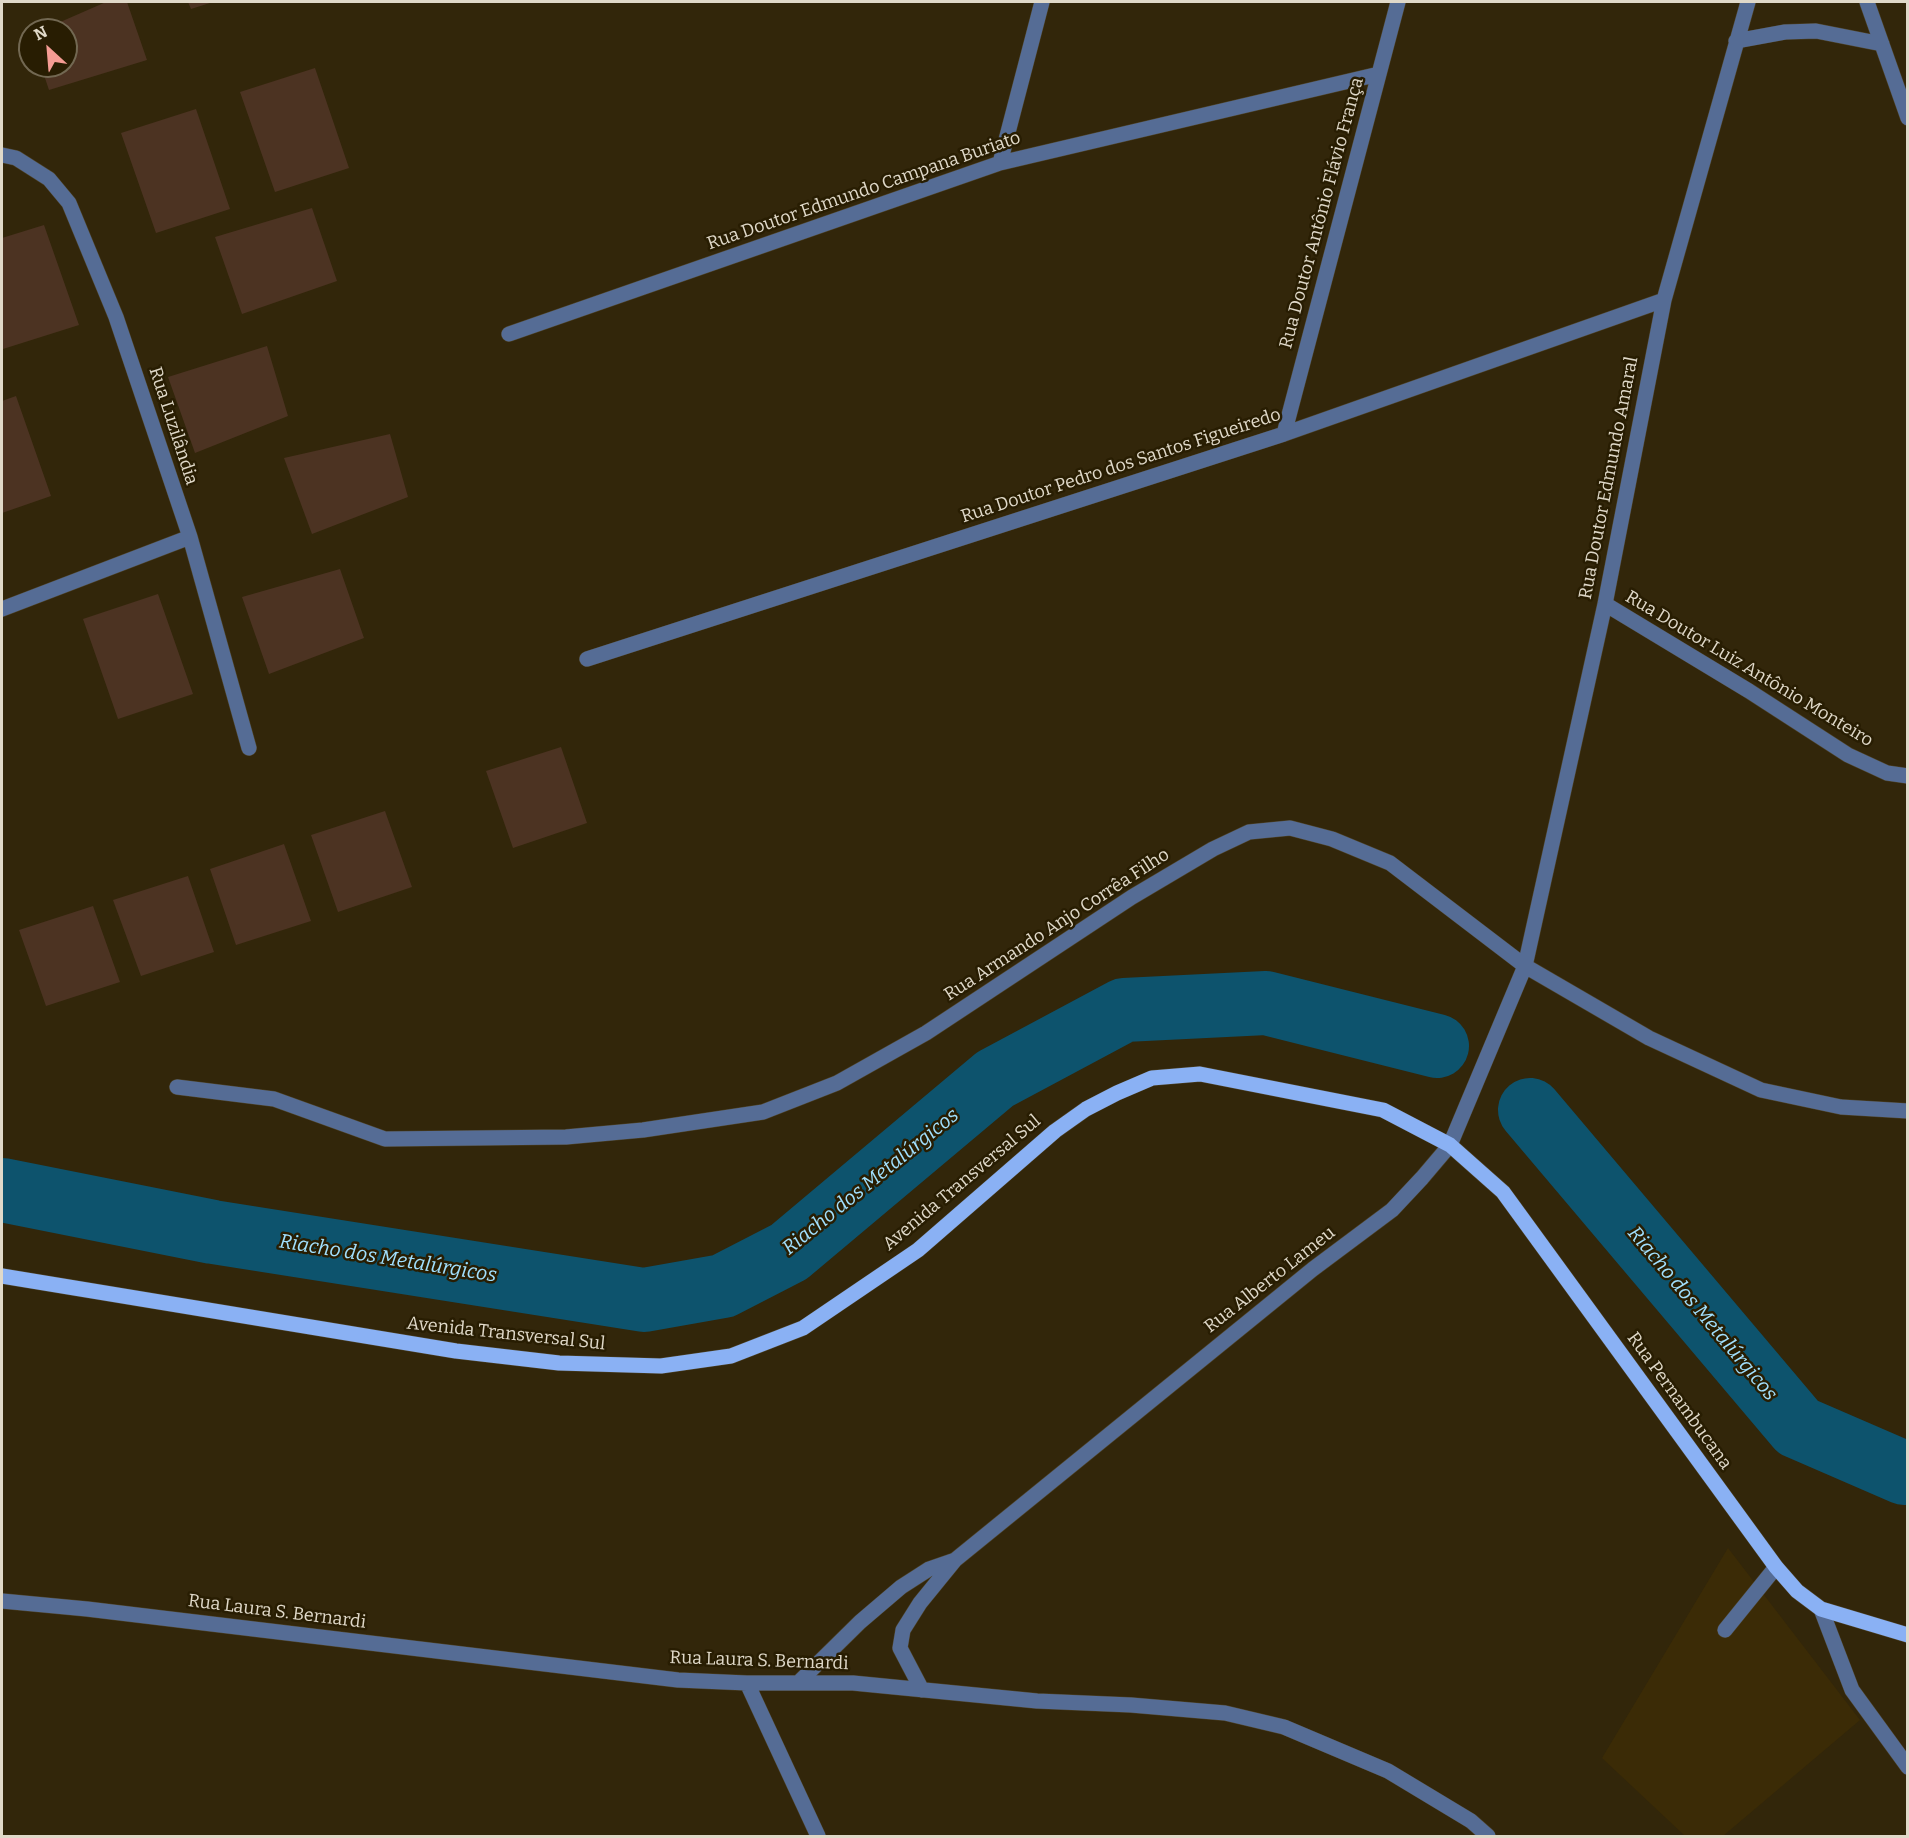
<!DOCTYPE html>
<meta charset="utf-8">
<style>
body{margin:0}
#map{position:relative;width:1909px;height:1838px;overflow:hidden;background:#32260a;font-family:Bitter,serif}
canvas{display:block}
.frame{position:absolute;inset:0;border:3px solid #e0d9c9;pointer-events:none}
.north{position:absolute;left:18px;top:18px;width:60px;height:60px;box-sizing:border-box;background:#281d02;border:2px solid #726852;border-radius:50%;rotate:334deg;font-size:16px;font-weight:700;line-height:24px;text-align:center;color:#e0d9c9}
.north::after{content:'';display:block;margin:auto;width:21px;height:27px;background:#f59c94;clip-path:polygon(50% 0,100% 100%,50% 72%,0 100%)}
</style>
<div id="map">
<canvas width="1909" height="1838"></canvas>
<div class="frame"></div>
<div class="north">N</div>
</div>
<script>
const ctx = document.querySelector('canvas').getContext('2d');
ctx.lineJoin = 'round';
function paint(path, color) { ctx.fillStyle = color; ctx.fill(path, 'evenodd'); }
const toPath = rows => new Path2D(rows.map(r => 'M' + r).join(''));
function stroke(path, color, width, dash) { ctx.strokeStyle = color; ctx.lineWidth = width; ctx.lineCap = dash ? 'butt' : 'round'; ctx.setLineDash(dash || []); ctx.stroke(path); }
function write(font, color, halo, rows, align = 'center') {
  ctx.font = font + ' Bitter,serif'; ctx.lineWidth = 5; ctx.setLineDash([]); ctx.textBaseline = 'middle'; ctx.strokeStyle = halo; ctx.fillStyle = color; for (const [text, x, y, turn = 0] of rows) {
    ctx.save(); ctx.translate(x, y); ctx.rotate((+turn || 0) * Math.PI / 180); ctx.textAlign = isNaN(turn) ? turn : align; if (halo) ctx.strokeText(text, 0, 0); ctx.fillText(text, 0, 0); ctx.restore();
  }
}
const built = toPath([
 [1728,1548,1860,1720,1723,1836,1685,1836,1602,1758]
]);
const river = toPath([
 [1530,1110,1798,1427,1904,1473,1908,1473],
 [2,1190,213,1232,644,1300,723,1286,789,1252,995,1079,1124,1010,1266,1003,1437,1046]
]);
const building = toPath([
 [106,2,127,2,147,60,49,90,41,66,66,66,66,30,42,30],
 [188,2,213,2,191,9],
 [315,68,349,168,275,192,240,92],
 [196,109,230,209,156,233,121,133],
 [312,208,337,281,242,314,215,237],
 [44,225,79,325,3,349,2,344,2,238],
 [267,346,288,416,195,453,168,377],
 [16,396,51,496,2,513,2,401],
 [390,434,408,497,312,534,284,458],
 [340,569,364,638,269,674,242,597],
 [158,594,193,694,118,719,83,619],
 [561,747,587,823,513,848,486,771],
 [385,811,412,887,338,912,311,835],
 [284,844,311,921,236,945,210,869],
 [188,876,214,952,141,976,113,900],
 [93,906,120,982,46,1006,19,930]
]);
const minor = toPath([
 [1867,2,1908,118],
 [1736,41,1785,32,1816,31,1882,44],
 [2,155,16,158,49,179,69,203,116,317,190,537,249,748],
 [1000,163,1042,2],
 [509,334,1000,163,1379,74],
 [1284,434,1398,2],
 [1605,604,1749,691,1848,755,1887,773,1908,776],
 [2,609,190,537],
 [587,659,1284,434,1664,300],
 [177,1087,274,1099,385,1139,566,1137,643,1130,763,1112,837,1083,926,1033,1132,897,1213,849,1249,832,1290,828,1332,839,1390,863,1525,966,1649,1038,1761,1090,1841,1107,1908,1111],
 [2,1601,87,1609,678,1680,747,1683,853,1683,1037,1701,1131,1705,1225,1713,1284,1727,1388,1771,1471,1821,1488,1836],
 [1821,1609,1852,1690,1908,1767],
 [1725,1630,1776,1567],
 [747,1683,818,1836],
 [798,1683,860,1622,901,1587,929,1569,955,1560],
 [922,1690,900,1648,903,1630,920,1603,955,1560,1313,1269,1392,1210,1422,1178,1450,1145,1525,966,1605,604,1664,300,1748,2]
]);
const major = toPath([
 [2,1276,456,1351,559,1363,661,1366,731,1356,803,1328,918,1250,1055,1131,1086,1109,1117,1093,1152,1078,1200,1074,1383,1110,1450,1145,1503,1192,1776,1567,1797,1591,1821,1609,1908,1635]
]);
const streetNames = [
 ["Rua Doutor Edmundo Campana Buriato",864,191,-19],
 ["Rua Doutor Antônio Flávio França",1322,213,-75],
 ["Rua Luzilândia",173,426,72],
 ["Rua Doutor Pedro dos Santos Figueiredo",1121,466,-18],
 ["Rua Doutor Edmundo Amaral",1609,478,-79],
 ["Rua Doutor Luiz Antônio Monteiro",1749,669,31],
 ["Rua Armando Anjo Corrêa Filho",1057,925,-33],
 ["Avenida Transversal Sul",962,1183,-40],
 ["Rua Alberto Lameu",1270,1280,-38],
 ["Avenida Transversal Sul",506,1334,6],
 ["Rua Pernambucana",1679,1401,54],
 ["Rua Laura S. Bernardi",277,1612,7],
 ["Rua Laura S. Bernardi",759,1661,2]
];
const waterNames = [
 ["Riacho dos Metalúrgicos",871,1182,-39],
 ["Riacho dos Metalúrgicos",388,1259,9],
 ["Riacho dos Metalúrgicos",1702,1314,50]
];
paint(built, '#3b2b06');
stroke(river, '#0d536d', 64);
paint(building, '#4c3322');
stroke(minor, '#4e4329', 16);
stroke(major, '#4e4329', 16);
stroke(minor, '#556c95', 15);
stroke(major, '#8ab1f4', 15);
write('18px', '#e0d9c9', '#281d02', streetNames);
write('italic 20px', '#a1e0fe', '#281d02', waterNames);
</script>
